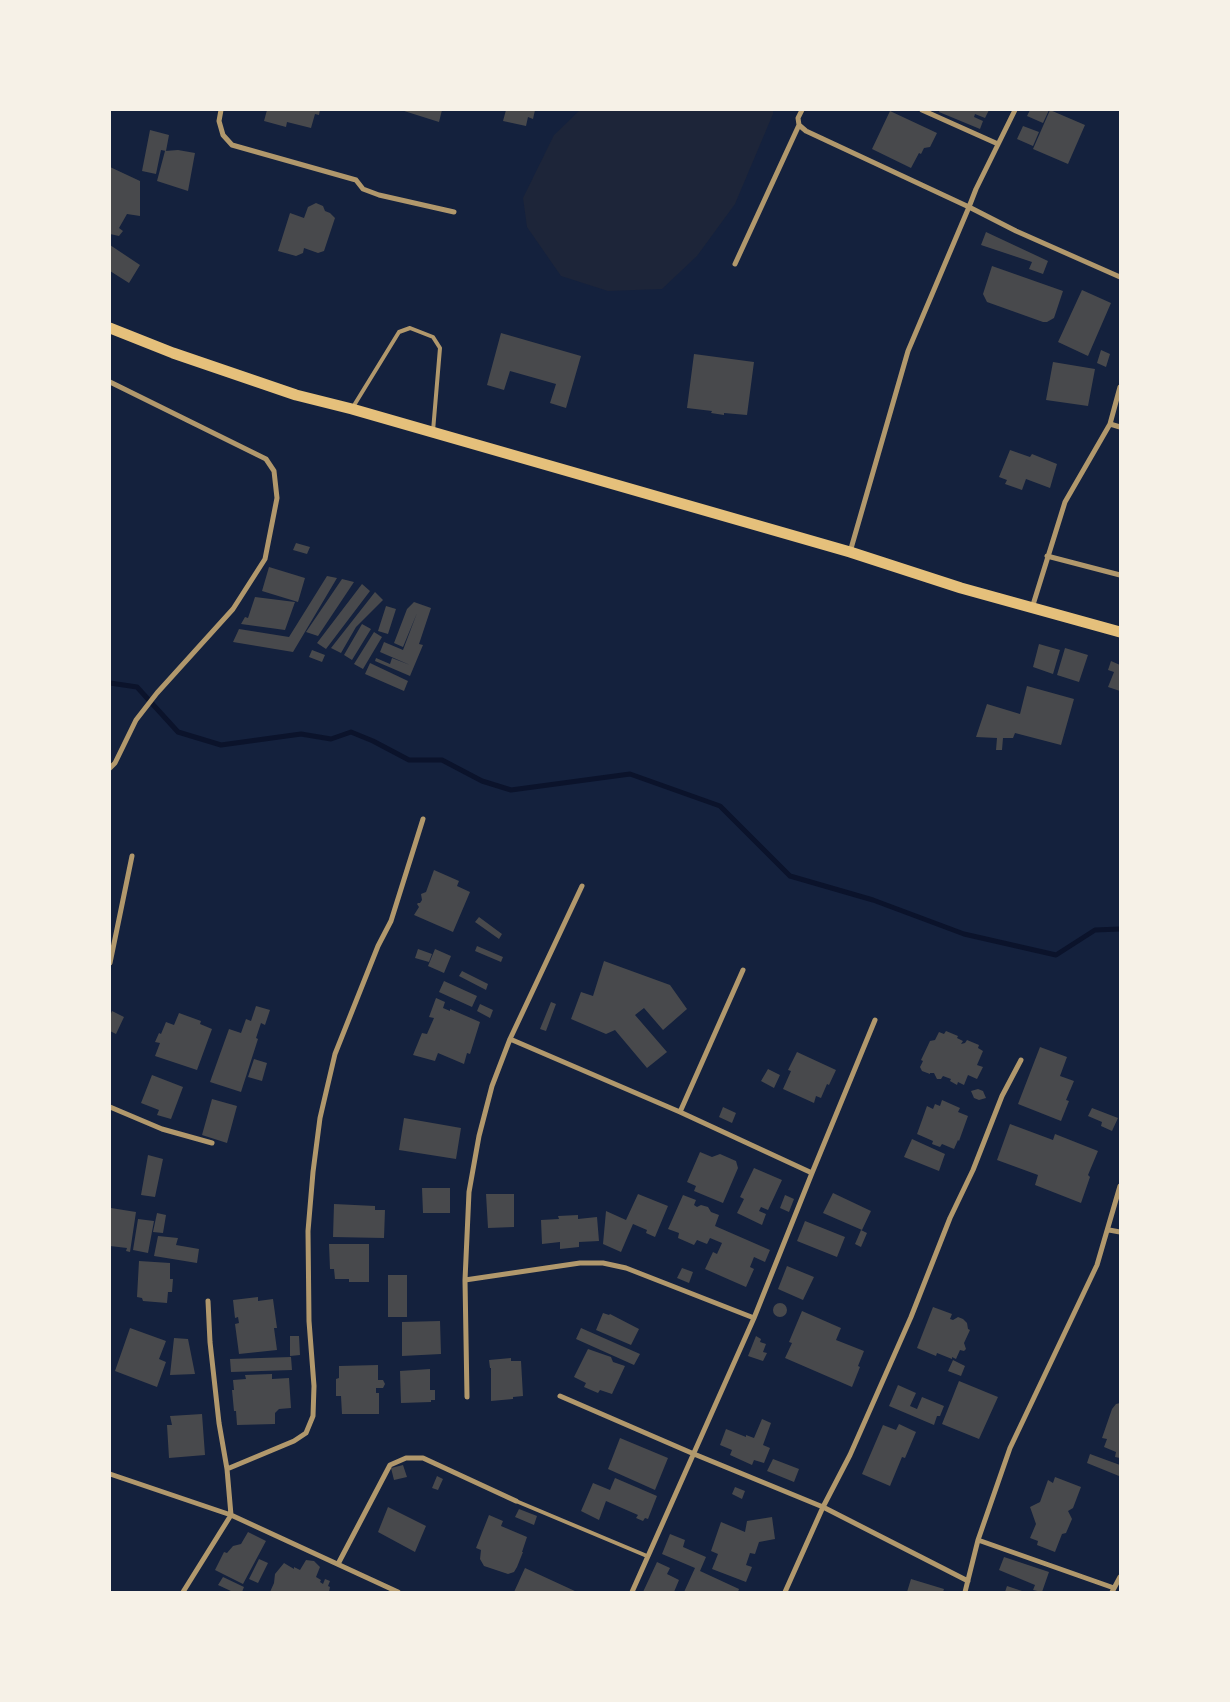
<!DOCTYPE html>
<style>
body{margin:0}
#map{position:relative;width:1230px;height:1702px;overflow:hidden;background:#14213d;font-family:"Roboto Serif",serif}
canvas{display:block}
.frame{position:absolute;inset:0;border:111px solid #f6f1e7;pointer-events:none}
</style>
<div id="map">
<canvas width="1230" height="1702"></canvas>
<div class="frame"></div>
</div>
<script>
const ctx = document.querySelector('canvas').getContext('2d');
ctx.lineJoin = 'round';
function paint(path, color) { ctx.fillStyle = color; ctx.fill(path, 'evenodd'); }
const toPath = rows => new Path2D(rows.map(r => 'M' + r).join(''));
function stroke(path, color, width, dash) { ctx.strokeStyle = color; ctx.lineWidth = width; ctx.lineCap = dash ? 'butt' : 'round'; ctx.setLineDash(dash || []); ctx.stroke(path); }
const green = toPath([
 [580,110,773,110,773,114,735,204,697,256,662,289,608,291,561,276,527,227,523,198,554,135]
]);
const stream = toPath([
 [110,683,137,687,178,732,221,745,301,734,331,739,351,732,373,741,409,760,442,760,482,781,511,790,630,774,720,806,790,876,873,900,964,934,1056,955,1095,930,1120,929]
]);
const building = toPath([
 [267,110,320,110,319,115,315,114,311,128,287,122,286,127,264,121],
 [401,110,442,110,439,122],
 [506,110,535,110,533,119,528,117,526,126,503,121],
 [940,110,989,110,985,118,975,114,974,117,983,121,980,129,939,112],
 [1030,110,1049,110,1043,123,1027,116],
 [1050,110,1085,125,1068,164,1033,149],
 [890,111,937,133,930,147,924,148,921,154,919,153,911,168,872,149],
 [1023,126,1039,132,1033,146,1017,139],
 [150,130,169,135,166,151,161,150,156,174,142,171],
 [178,150,195,153,188,191,157,181,165,151],
 [110,167,140,181,140,216,127,214,119,228,123,231,119,236,110,234],
 [316,203,323,206,325,211,330,213,335,218,324,251,318,253,304,248,303,253,296,256,278,251,290,213,304,218,308,207],
 [986,232,1048,261,1043,274,1029,269,1032,262,981,245],
 [110,245,140,265,129,283,110,271],
 [992,266,1063,291,1054,318,1047,322,1043,322,987,302,983,294],
 [1082,290,1111,303,1088,356,1058,342],
 [501,333,581,356,566,408,550,403,556,384,510,371,504,390,487,385],
 [1101,350,1110,354,1106,367,1097,363],
 [694,354,754,362,747,415,724,413,724,415,711,413,712,411,687,408],
 [1053,362,1095,369,1088,406,1046,400],
 [1010,450,1030,457,1032,454,1057,464,1050,488,1026,479,1022,490,1005,484,1007,480,999,477],
 [296,543,310,547,307,554,293,550],
 [269,567,305,578,298,602,262,591],
 [327,576,337,578,293,652,233,642,239,629,289,637],
 [342,579,354,582,318,636,306,632],
 [362,584,370,591,326,649,317,643],
 [375,592,383,600,356,627,341,653,331,648],
 [255,597,295,602,285,630,241,624,245,617,248,618],
 [414,602,431,608,419,644,423,645,410,676,375,661,376,658,390,664,392,658,410,665,380,652,384,642,403,650,417,613,403,647,394,643,407,609],
 [386,606,396,609,388,634,378,631],
 [362,624,371,629,352,660,344,655],
 [374,632,382,637,363,669,354,664],
 [1039,644,1060,650,1053,674,1033,667],
 [1065,648,1088,655,1079,682,1057,675],
 [312,650,325,655,322,662,309,657],
 [1111,661,1120,665,1120,691,1108,687,1114,672,1108,670],
 [370,663,408,681,404,691,365,674],
 [1027,686,1074,699,1061,745,1015,733,1013,738,1003,738,1002,750,996,750,997,738,976,737,987,704,1020,714],
 [434,870,459,881,457,886,470,892,453,932,414,915,419,907,417,904,418,903,420,903,422,900,421,894,426,892],
 [479,917,502,934,499,939,475,922],
 [477,946,503,957,501,962,475,951],
 [418,949,432,954,429,962,415,958],
 [435,949,451,956,444,973,428,966],
 [604,961,670,985,687,1009,663,1030,644,1008,635,1015,667,1052,647,1068,615,1030,606,1034,571,1019,581,992,593,996],
 [462,971,488,984,486,990,459,976],
 [444,981,477,996,472,1007,439,992],
 [436,998,445,1002,443,1008,450,1011,450,1009,480,1022,470,1054,467,1053,464,1064,438,1053,435,1061,413,1055,422,1033,427,1034,434,1018,429,1017],
 [551,1002,556,1004,546,1031,540,1029],
 [480,1004,493,1010,490,1018,477,1011],
 [256,1006,270,1010,265,1025,261,1023,256,1038,258,1039,241,1092,210,1082,229,1029,241,1033,246,1019,251,1021],
 [112,1011,124,1017,116,1034,110,1031,110,1016],
 [179,1013,201,1021,200,1024,212,1029,197,1070,155,1056,160,1043,155,1042,159,1033,161,1034,166,1022,174,1025],
 [946,1031,958,1036,957,1038,963,1041,961,1044,965,1043,967,1040,979,1045,978,1048,983,1051,977,1065,983,1067,977,1079,968,1075,964,1085,958,1082,957,1085,950,1081,951,1079,943,1076,941,1079,937,1079,934,1073,930,1073,930,1074,922,1071,920,1067,923,1061,921,1060,930,1041,935,1040,939,1032,944,1034],
 [1040,1047,1067,1057,1060,1076,1074,1081,1066,1100,1069,1101,1061,1121,1018,1104],
 [797,1052,836,1070,829,1085,827,1084,821,1098,816,1096,814,1103,783,1089,791,1071,788,1070],
 [254,1059,267,1063,262,1081,248,1077],
 [768,1069,780,1075,774,1088,761,1081],
 [152,1075,183,1087,171,1119,157,1115,159,1110,141,1103],
 [978,1089,983,1091,986,1098,979,1100,974,1098,971,1091],
 [212,1099,237,1106,227,1143,202,1135],
 [942,1100,960,1108,958,1112,968,1116,959,1141,958,1140,954,1149,942,1144,940,1147,932,1144,933,1141,917,1134,927,1106,933,1109,935,1104,940,1106],
 [723,1107,736,1113,732,1123,719,1117],
 [1092,1108,1118,1118,1112,1131,1101,1126,1102,1122,1088,1116],
 [404,1118,461,1128,456,1159,399,1150],
 [1010,1124,1053,1140,1055,1134,1098,1151,1088,1175,1090,1177,1081,1203,1035,1185,1038,1175,997,1160],
 [912,1139,945,1154,939,1171,904,1157],
 [700,1152,712,1157,720,1154,736,1161,738,1168,723,1203,694,1191,696,1186,687,1182],
 [148,1155,163,1159,155,1197,141,1195],
 [754,1168,782,1180,768,1210,761,1207,759,1211,766,1214,762,1225,737,1213,744,1199,740,1197],
 [422,1188,450,1188,450,1213,423,1213],
 [833,1193,871,1211,862,1230,823,1213],
 [486,1194,514,1194,514,1227,488,1228],
 [638,1194,668,1206,655,1237,646,1233,647,1230,633,1224,621,1252,603,1244,606,1211,626,1220],
 [683,1195,696,1200,694,1205,697,1207,701,1205,708,1207,711,1212,719,1215,715,1226,770,1250,765,1262,754,1257,750,1267,754,1269,746,1287,705,1269,713,1252,717,1254,722,1243,710,1238,707,1244,697,1240,694,1245,678,1238,679,1233,668,1229],
 [785,1195,794,1199,789,1212,780,1208],
 [334,1204,375,1206,375,1210,385,1210,384,1238,333,1237],
 [111,1208,136,1212,130,1252,126,1251,127,1248,110,1246],
 [157,1213,166,1215,163,1233,153,1232],
 [578,1215,578,1219,597,1217,599,1241,579,1242,579,1247,560,1249,560,1242,542,1244,541,1220,559,1219,558,1216],
 [138,1219,154,1221,148,1253,133,1250],
 [805,1221,845,1237,837,1257,797,1241],
 [861,1230,867,1233,861,1247,855,1244],
 [158,1236,178,1238,176,1245,199,1249,197,1263,154,1256],
 [329,1244,369,1244,369,1282,349,1282,349,1279,335,1279,334,1269,330,1269],
 [139,1261,170,1263,170,1279,173,1279,172,1292,168,1292,167,1303,143,1301,142,1298,137,1297],
 [787,1266,814,1277,803,1300,778,1289],
 [682,1268,693,1272,689,1283,677,1278],
 [388,1275,407,1275,407,1317,388,1317],
 [258,1297,258,1301,273,1299,277,1328,274,1328,277,1350,239,1354,235,1324,239,1323,238,1317,235,1318,233,1300],
 '773 1310a7 7 0 1 1 14 0a7 7 0 1 1-14 0Z',
 [933,1307,952,1314,950,1319,953,1320,958,1317,963,1319,967,1323,968,1329,970,1330,964,1343,966,1349,964,1351,960,1350,956,1359,952,1357,952,1359,937,1353,936,1356,917,1348],
 [802,1311,841,1328,836,1340,864,1351,858,1366,860,1367,852,1387,785,1358,792,1343,789,1342],
 [603,1313,609,1315,610,1314,639,1329,631,1345,596,1330],
 [440,1321,441,1354,402,1356,402,1322],
 [130,1328,166,1341,159,1359,166,1362,157,1387,115,1371],
 [581,1328,640,1354,634,1365,576,1339],
 [290,1336,299,1336,300,1355,290,1356],
 [756,1336,761,1339,760,1342,766,1344,763,1352,767,1353,763,1361,748,1356],
 [174,1338,188,1339,195,1374,170,1375],
 [588,1349,611,1357,613,1362,625,1366,612,1394,600,1390,598,1393,584,1387,586,1383,574,1377],
 [291,1357,292,1370,231,1372,230,1359],
 [511,1358,511,1361,521,1361,523,1396,513,1397,513,1399,491,1401,491,1368,490,1368,489,1360],
 [953,1360,965,1366,961,1376,948,1371],
 [378,1365,378,1380,383,1380,385,1384,383,1388,376,1388,376,1393,379,1393,379,1414,342,1414,341,1396,336,1396,336,1379,339,1378,339,1366],
 [430,1369,430,1390,435,1390,435,1400,431,1400,431,1402,401,1403,400,1371],
 [272,1374,272,1379,289,1378,291,1408,279,1409,275,1413,275,1424,237,1425,236,1411,234,1411,232,1390,234,1390,233,1380,246,1379,245,1375],
 [959,1381,998,1397,979,1439,942,1424],
 [898,1385,916,1393,910,1406,917,1409,922,1397,944,1406,940,1416,937,1416,934,1425,889,1406],
 [1120,1403,1120,1458,1115,1457,1116,1452,1104,1447,1107,1439,1102,1438,1112,1409,1116,1404],
 [202,1414,205,1455,169,1458,167,1425,172,1425,170,1416],
 [762,1419,771,1423,763,1445,770,1448,764,1463,754,1460,752,1465,730,1455,732,1450,720,1445,726,1429,746,1437,746,1435,754,1438],
 [899,1424,916,1432,905,1458,902,1457,890,1486,862,1474,883,1425,896,1430],
 [620,1438,668,1458,655,1490,608,1469],
 [1090,1454,1120,1465,1119,1476,1087,1463],
 [773,1459,799,1469,794,1482,767,1471],
 [403,1465,407,1477,394,1480,391,1468],
 [437,1476,443,1479,438,1490,432,1488],
 [1055,1477,1081,1487,1073,1508,1068,1511,1072,1519,1066,1533,1062,1534,1055,1552,1037,1545,1038,1541,1030,1538,1036,1524,1030,1507,1040,1502,1048,1480,1053,1483],
 [615,1478,657,1496,648,1519,645,1518,643,1521,636,1518,638,1515,606,1501,599,1520,581,1511,593,1483,610,1490],
 [735,1487,745,1491,742,1499,732,1494],
 [388,1507,426,1526,415,1552,378,1532],
 [519,1509,537,1516,534,1525,515,1517],
 [489,1515,503,1521,501,1526,527,1537,522,1552,523,1552,517,1567,514,1572,508,1574,484,1566,480,1559,481,1550,476,1548],
 [772,1517,775,1539,759,1542,755,1554,750,1553,746,1565,752,1567,746,1582,712,1569,718,1554,711,1551,721,1522,745,1532,747,1521],
 [248,1532,266,1541,243,1584,215,1570,224,1552,227,1553,233,1546,241,1544],
 [670,1534,685,1540,683,1547,706,1557,700,1571,739,1589,738,1592,684,1592,695,1568,662,1554],
 [1004,1557,1049,1572,1042,1592,1033,1590,1035,1585,999,1570],
 [259,1559,268,1563,258,1583,249,1579],
 [306,1560,314,1561,320,1567,316,1577,321,1580,320,1582,323,1584,325,1579,330,1581,328,1586,330,1587,329,1592,270,1592,274,1583,275,1574,284,1563,294,1569,294,1567,300,1570],
 [657,1562,670,1568,667,1574,679,1580,674,1592,660,1591,659,1592,643,1592],
 [525,1568,577,1592,514,1592],
 [223,1577,244,1587,242,1592,233,1592,218,1585],
 [911,1579,944,1589,943,1592,907,1592],
 [1007,1586,1025,1592,1005,1592]
]);
const service = toPath([
 [353,407,399,332,410,328,433,337,440,348,433,431],
 [516,1501,647,1556]
]);
const minor = toPath([
 [221,110,219,121,223,135,232,145,356,180,363,189,379,195,454,212],
 [922,110,998,144],
 [1015,110,976,189,969,207,1016,231,1120,277],
 [799,125,806,131,969,207,908,351,850,552],
 [735,264,799,125,798,118,802,110],
 [110,382,266,459,274,471,277,498,265,559,233,609,157,693,136,720,115,763,110,768],
 [1110,424,1120,427],
 [1047,556,1120,575],
 [1032,608,1065,502,1110,424,1120,387],
 [582,886,510,1039,492,1086,479,1136,469,1192,465,1280,580,1263,603,1263,626,1268,754,1318],
 [110,963,132,856],
 [510,1039,680,1112,812,1173,754,1318,632,1592],
 [110,1107,162,1129,212,1143],
 [680,1112,743,970],
 [812,1173,875,1020],
 [1109,1230,1120,1232],
 [465,1280,467,1397],
 [560,1396,694,1454,823,1507,968,1581],
 [227,1469,294,1441,306,1433,313,1416,314,1386,309,1321,308,1231,313,1172,320,1118,335,1054,378,946,391,921,423,819],
 [110,1474,231,1515,398,1592],
 [978,1540,1114,1588],
 [338,1564,390,1465,406,1458,423,1458,516,1501],
 [183,1592,231,1515,227,1469,219,1423,210,1342,208,1301],
 [785,1592,823,1507,850,1455,911,1317,950,1218,973,1170,1002,1096,1021,1060],
 [965,1592,978,1540,1010,1448,1097,1265,1120,1186],
 [1112,1592,1120,1577]
]);
const trunk = toPath([
 [110,328,173,353,296,395,352,409,850,552,961,588,1120,632]
]);
paint(green, '#1d2539');
stroke(stream, '#0b132b', 5);
paint(building, '#48494c');
stroke(service, '#b1986c', 4);
stroke(minor, '#b1986c', 5);
stroke(trunk, '#e5c07b', 11);
</script>
